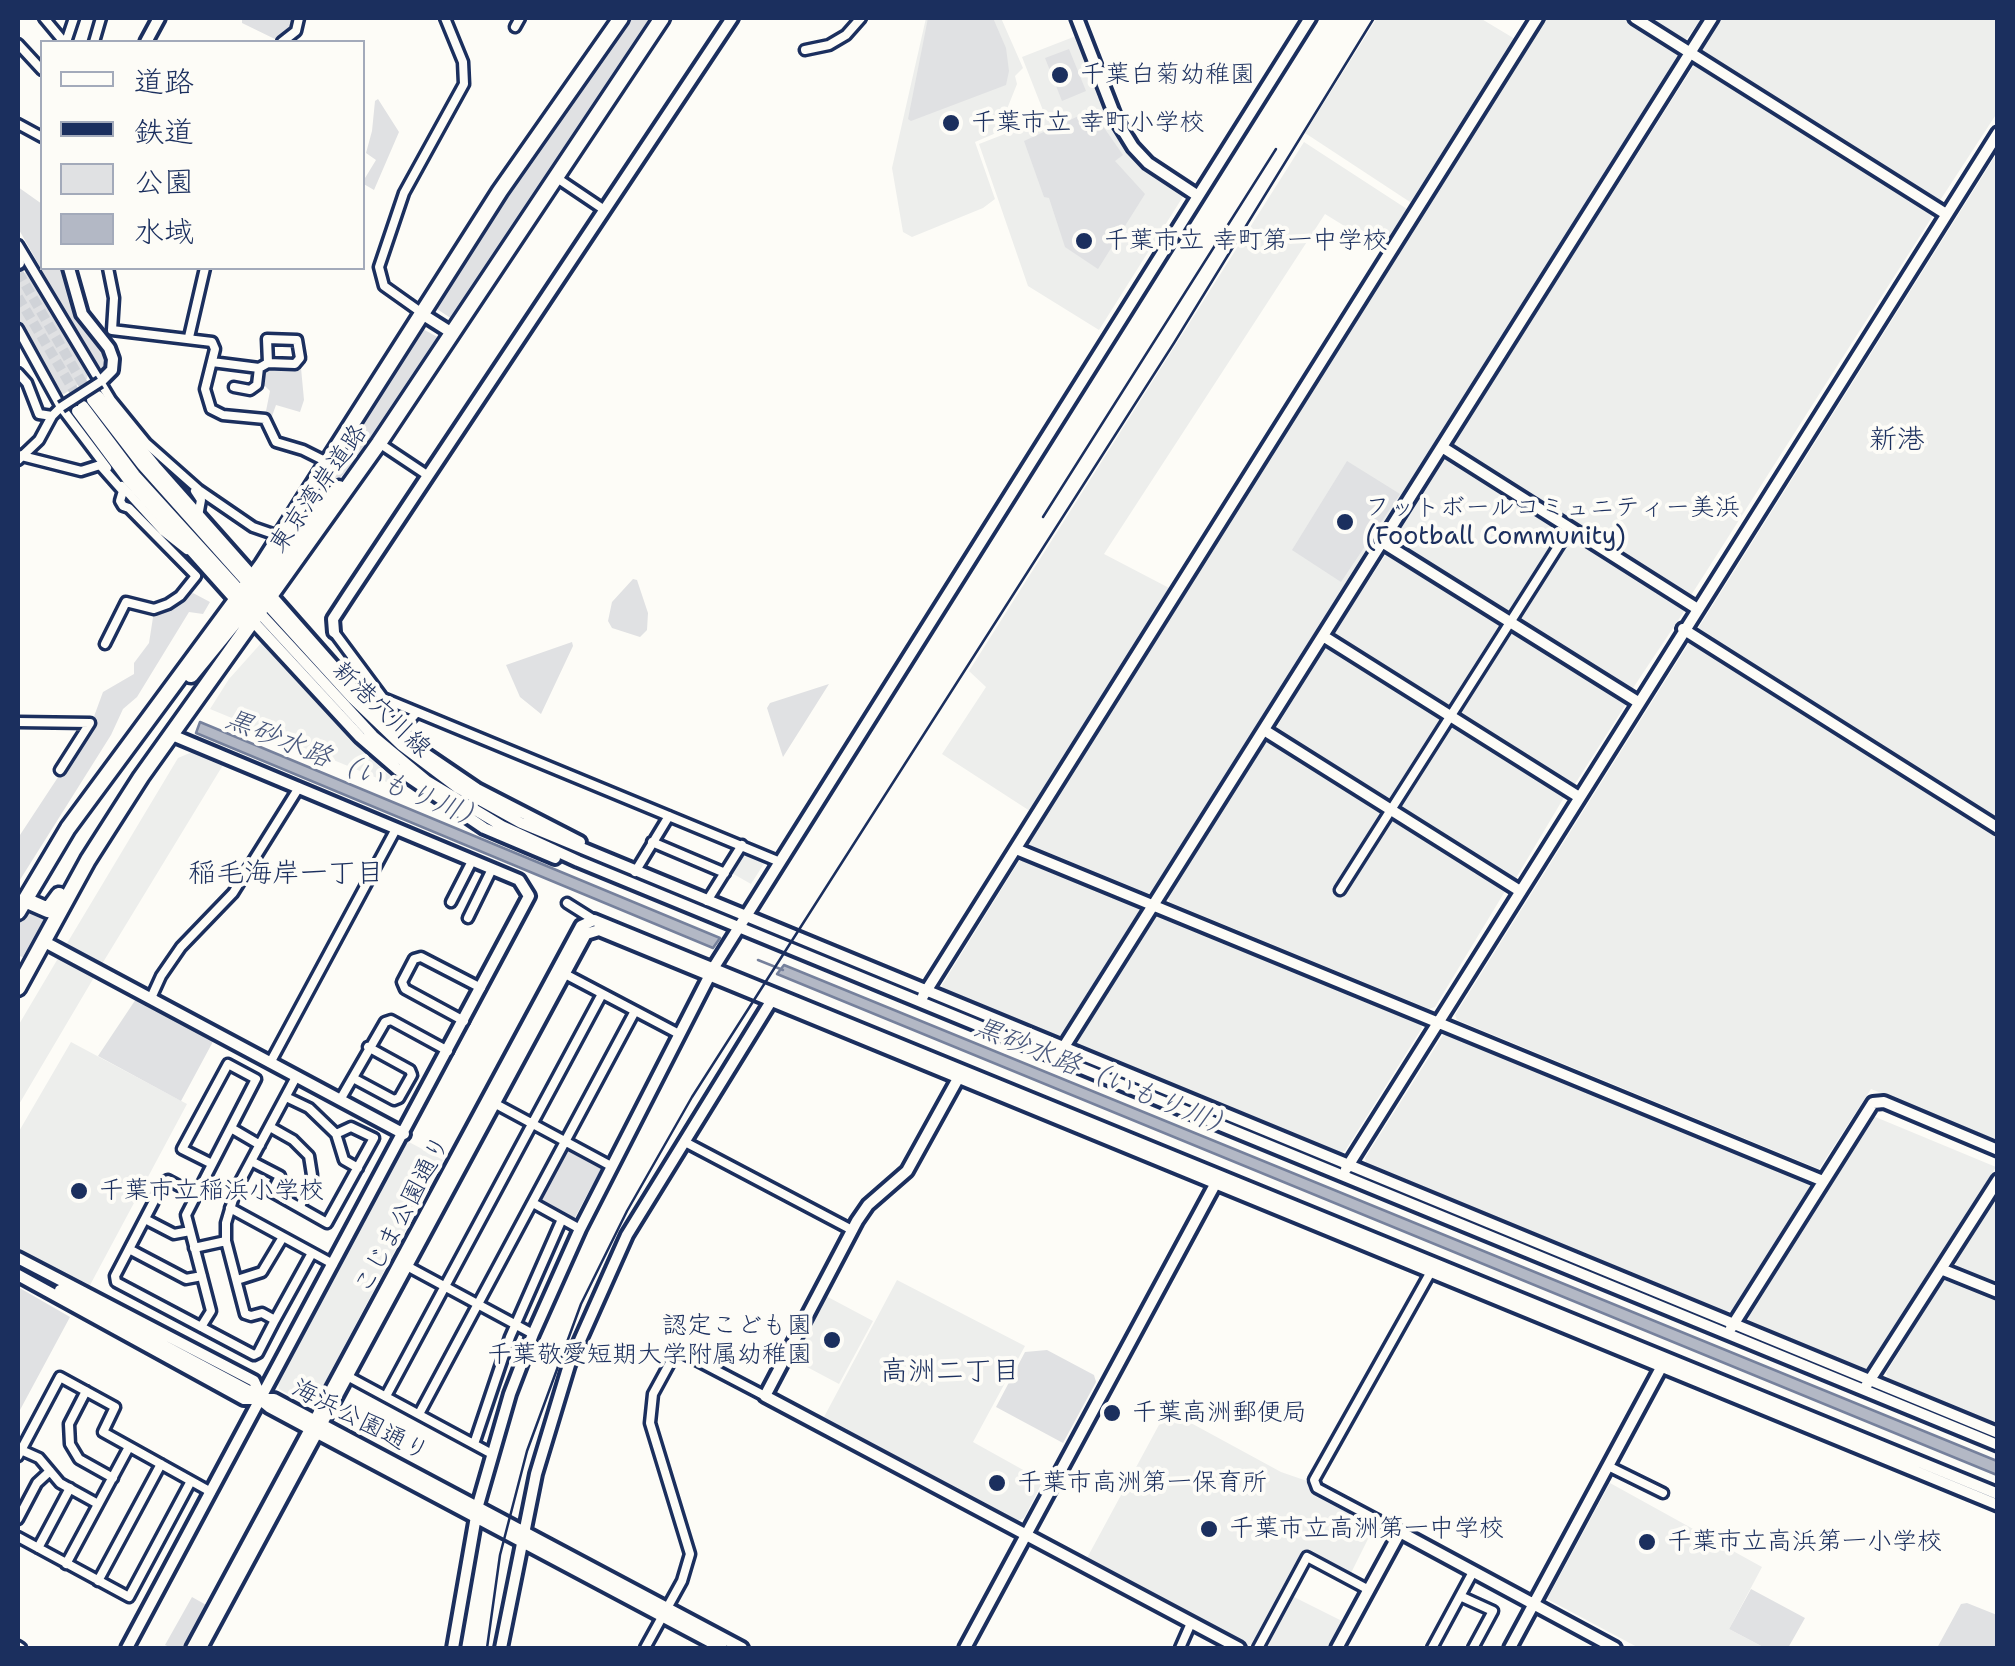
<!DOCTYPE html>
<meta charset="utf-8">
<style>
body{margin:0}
#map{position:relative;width:2015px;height:1666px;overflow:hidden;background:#fdfcf7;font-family:"Shantell Sans","Klee One",sans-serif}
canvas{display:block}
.frame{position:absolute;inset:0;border:20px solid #1b2f5e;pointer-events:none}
.legend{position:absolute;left:40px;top:40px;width:325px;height:230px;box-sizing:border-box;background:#fdfcf7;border:2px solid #a3aaba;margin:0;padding:12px 18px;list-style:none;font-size:30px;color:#1b2f5e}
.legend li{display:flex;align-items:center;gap:20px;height:50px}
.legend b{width:50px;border:2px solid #a3aaba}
</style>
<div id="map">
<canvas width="2015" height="1666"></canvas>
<div class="frame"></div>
<ul class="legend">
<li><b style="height:12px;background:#fdfcf7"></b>道路</li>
<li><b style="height:12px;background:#1b2f5e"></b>鉄道</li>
<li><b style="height:28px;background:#e0e1e3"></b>公園</li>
<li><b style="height:28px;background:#b3b8c5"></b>水域</li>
</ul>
</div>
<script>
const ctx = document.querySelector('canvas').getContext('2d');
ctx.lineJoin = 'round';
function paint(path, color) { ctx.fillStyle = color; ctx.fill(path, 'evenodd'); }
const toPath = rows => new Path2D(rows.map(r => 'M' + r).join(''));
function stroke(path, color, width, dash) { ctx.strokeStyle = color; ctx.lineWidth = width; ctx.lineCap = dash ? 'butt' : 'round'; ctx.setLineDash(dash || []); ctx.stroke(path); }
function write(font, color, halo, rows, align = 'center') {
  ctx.font = font + ' "Shantell Sans","Klee One",sans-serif'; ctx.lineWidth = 8; ctx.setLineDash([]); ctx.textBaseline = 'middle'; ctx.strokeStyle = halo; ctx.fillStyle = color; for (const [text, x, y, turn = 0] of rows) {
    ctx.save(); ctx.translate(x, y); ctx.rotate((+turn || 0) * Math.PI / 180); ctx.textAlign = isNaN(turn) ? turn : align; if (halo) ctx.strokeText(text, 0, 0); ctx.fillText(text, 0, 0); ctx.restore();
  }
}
const built = toPath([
 [926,18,1001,18,1023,68,1015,76,1017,84,1007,109,998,117,1003,130,975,142,995,199,983,208,912,237,903,232,892,168],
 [1377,18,1480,18,1515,39,1414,201,1410,202,1305,133],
 [1544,18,1625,18,1680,54,1152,892,1147,893,1030,845,1027,839],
 [1645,18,1702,18,1684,42],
 [1720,18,1997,18,1997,113,1939,202,1702,53,1700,49],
 [1076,36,1098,97,1101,96,1117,135,1140,165,1184,195,1099,330,1028,286,979,144,1046,118,1022,57],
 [1696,62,1934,214,1690,597,1453,448,1452,445],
 [1304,142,1410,211,1385,251,1325,214,1104,554,1173,590,1033,813,942,754,986,687,969,671],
 [1997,153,1997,1140,1871,1089,1819,1169,1457,1020,1455,1015],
 [1448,457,1560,528,1561,532,1510,612,1507,613,1394,542,1393,539,1444,458],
 [1573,536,1684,606,1685,610,1631,691,1520,622,1519,618],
 [1388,551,1501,622,1502,626,1451,707,1335,636,1334,633],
 [1514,630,1625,700,1626,704,1575,784,1571,785,1461,716,1460,713],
 [263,641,380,767,406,790,210,709,229,679],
 [1329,645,1442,716,1443,720,1392,801,1388,802,1275,730,1325,646],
 [1456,724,1566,794,1516,878,1512,879,1402,810,1401,806,1452,725],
 [1270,739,1507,888,1435,1007,1429,1009,1169,902,1168,896,1266,740],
 [192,752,223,765,102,964,66,945,178,758],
 [746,851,765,862,751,884,730,872,741,852],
 [1025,860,1138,906,1140,912,1062,1035,1057,1037,944,990,942,985,1019,861],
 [1161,916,1420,1022,1422,1028,1345,1151,1339,1153,1078,1045,1077,1040,1155,917],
 [60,955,96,974,18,1106,18,1026],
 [1447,1034,1809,1182,1810,1186,1731,1311,1724,1311,1366,1163,1365,1158,1443,1035],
 [71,1042,187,1104,89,1287,18,1250,18,1133],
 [1873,1116,1996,1167,1871,1367,1865,1369,1749,1321,1748,1316],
 [407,1141,443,1160,314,1403,308,1405,279,1389,278,1383],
 [1997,1194,1997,1284,1957,1267,1955,1261],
 [897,1280,1025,1346,973,1442,1043,1481,1024,1518,1017,1521,824,1417],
 [1948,1280,1997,1300,1997,1424,1888,1378,1886,1373,1942,1282],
 [826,1296,873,1321,839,1384,792,1359],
 [1167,1410,1281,1472,1307,1481,1313,1491,1376,1523,1351,1573,1306,1550,1256,1643,1248,1645,1087,1558],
 [1610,1483,1762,1567,1729,1629,1765,1648,1639,1648,1547,1599],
 [1290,1595,1342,1621,1329,1648,1264,1648]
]);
const green = toPath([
 [242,18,295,18,292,31,281,42,242,23],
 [628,18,654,18,452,319,434,307,496,209],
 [928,18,993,18,1006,48,1009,71,1006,85,911,121,908,119],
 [1069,49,1086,91,1062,101,1045,58],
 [378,99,399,132,374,190,362,183,376,160,366,153,372,131,375,101],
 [1083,114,1098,119,1123,155,1115,161,1145,194,1098,269,1065,247,1049,198,1044,197,1024,141],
 [18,187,42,204,42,268,62,268,78,319,105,354,106,366,99,371,18,228],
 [28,271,88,374,87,379,64,394,57,392,18,323,18,276],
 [421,328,441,339,359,457,299,523],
 [268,365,301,368,304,400,300,412,276,405,271,419,265,416,270,391,262,383],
 [1347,461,1400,494,1341,582,1292,550],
 [633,579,637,580,648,613,647,630,640,637,612,628,608,621,612,602],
 [193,593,210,602,203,614,189,612,137,697,123,709,111,735,18,883,18,838,89,730,103,692,134,674,134,663,149,643,154,611,167,608],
 [572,642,573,646,541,714,520,697,506,665],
 [829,684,783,757,767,708,770,703],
 [26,908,43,916,50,915,26,959,18,955,18,923],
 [138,996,216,1036,181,1101,98,1056],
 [568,1149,602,1167,573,1221,541,1203,539,1198,564,1150],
 [18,1287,70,1317,20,1410,18,1409],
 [1047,1350,1094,1375,1096,1382,1063,1443,996,1407,1025,1352],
 [1751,1589,1805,1618,1788,1648,1765,1648,1729,1629],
 [192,1597,208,1606,183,1648,172,1648,165,1645],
 [1967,1603,1997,1615,1997,1648,1937,1648,1961,1604]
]);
const water = toPath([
 [200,722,720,938,713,948,196,733,200,722],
 [784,965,1997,1461,1997,1475,777,974,784,965]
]);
const stream = toPath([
 [758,960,783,970]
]);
const minorTunnel = toPath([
 [18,299,19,300]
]);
const tertiaryTunnel = toPath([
 [18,272,90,396],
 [18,297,80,401]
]);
const minor = toPath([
 [44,18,64,42],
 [515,27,520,18],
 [66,42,74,18],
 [94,42,101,18],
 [282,42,296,31,299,18],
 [18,44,42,70],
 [805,50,829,45,846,35,861,18],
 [18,124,42,137],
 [557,178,603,209],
 [18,245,111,400,146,443,199,490,253,527,279,536],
 [108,268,114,298,112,330,212,342,215,349,205,389,211,409,223,415,265,419,276,442,303,450,327,462],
 [422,313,384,286,379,267,404,193,464,84,463,62,445,18],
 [18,329,61,407,107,468],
 [189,337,205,268],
 [212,362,259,368,268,363,295,364,300,358,297,340,267,339,268,363],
 [18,373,27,383,39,414,52,416],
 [234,387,250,390,257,385,259,368],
 [379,443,427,475],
 [18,455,81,471,100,465,123,491,120,501,123,506,129,508,196,576,180,596,168,604,154,609,126,602,105,644],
 [18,460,39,440,52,416,61,407],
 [122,486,163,531,187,550],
 [195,491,201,500,198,516],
 [334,632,383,698,417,712,399,732],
 [417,712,780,862],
 [18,722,90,723,60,770],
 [652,842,725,873],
 [635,872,669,816],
 [1340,890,1570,528],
 [707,901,742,845],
 [451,902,472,861],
 [567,903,594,920],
 [468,918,492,869],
 [565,974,679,1034],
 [151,998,161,976,181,947,233,893,298,789],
 [464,1021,405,989,402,982,414,959,421,957,481,988],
 [270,1063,396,829],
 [296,1077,236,1189,226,1223,226,1241,245,1314,251,1316,262,1313,275,1320,312,1253],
 [353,1078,394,1100,399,1098,412,1075,410,1070,368,1047],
 [286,1097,309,1108,336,1134],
 [340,1100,385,1022,391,1020,448,1051],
 [492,1102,611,1166],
 [270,1127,293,1140,309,1156,312,1175,300,1207],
 [231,1128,260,1145],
 [685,1142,852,1230],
 [251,1161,280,1176,272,1192,327,1223,374,1138,351,1127,336,1134,344,1160,358,1168],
 [196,1195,168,1180,164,1182,115,1276,116,1282,254,1355,258,1353,275,1320],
 [533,1203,580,1229],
 [230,1208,333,1264],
 [145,1219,174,1234,190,1231],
 [194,1248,226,1241],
 [129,1249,186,1279,202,1276],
 [405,1265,533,1334],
 [237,1280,262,1272,283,1237],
 [201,1327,211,1311,186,1215,256,1079,228,1064,182,1149,212,1164],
 [349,1377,492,1454],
 [86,1391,69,1424,70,1444,79,1459,113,1478],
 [386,1396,602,994],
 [419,1414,635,1011],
 [474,1444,510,1337,562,1219],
 [21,1450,39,1458,60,1483,98,1504],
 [18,1456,60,1377,115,1407,103,1432,211,1492],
 [1608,1466,1663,1493],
 [18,1519,37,1483,50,1471],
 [1400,1532,1317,1488,1314,1480,1433,1268],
 [18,1537,129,1597,191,1481],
 [38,1548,70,1488],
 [66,1564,129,1447],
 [98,1581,161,1464],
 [1460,1596,1493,1611,1473,1648],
 [18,1646,21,1648],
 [645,1648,682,1581,690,1554,650,1423,653,1394,677,1350,765,1396],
 [1180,1648,1191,1623],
 [1258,1648,1307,1557,1369,1590],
 [1432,1648,1473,1572]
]);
const tertiary = toPath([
 [1077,18,1117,121,1133,147,1148,163,1198,196],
 [1635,18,1946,214],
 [146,42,159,18],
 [18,259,19,263],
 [69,268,82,314,109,348,113,359,112,370,100,382],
 [422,314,452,333],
 [98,396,155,466,257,581],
 [92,400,142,465,250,586],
 [83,406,135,475,245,596],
 [77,411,129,481,240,605],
 [1442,447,1696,608],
 [1382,542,1638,702],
 [269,593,359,695,427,755,477,789,580,842],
 [261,598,352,698,401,745,458,788,521,823,1998,1433],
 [256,609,373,736,427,781,502,826,578,861,1998,1445],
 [250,618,360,737,397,769,484,828,555,858],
 [1683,629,1998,828],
 [334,632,333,619,348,596,732,18],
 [1323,636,1579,797],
 [1264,730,1520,891],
 [1016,849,1823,1181],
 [43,941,404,1134],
 [923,996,1537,18],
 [1060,1053,1712,18],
 [960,1075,907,1171,868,1205,857,1221,765,1396,1239,1648],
 [1346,1169,1998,133],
 [18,1258,254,1381,261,1397],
 [1941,1269,1998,1292],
 [18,1275,244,1399,274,1399,742,1648],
 [60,1290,251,1392,269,1407,310,1429,722,1648],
 [1731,1328,1873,1103,1884,1102,1998,1150],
 [1866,1386,1998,1180],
 [127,1648,529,896,519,880,172,735],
 [192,1648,581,926,594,920,1998,1494],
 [201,1648,586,934,599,930,1998,1505],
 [453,1648,478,1505,510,1394,533,1334,580,1229,714,967,1310,18],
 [501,1648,536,1474,569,1365,627,1235,773,998],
 [965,1648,1218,1179],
 [1337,1648,1400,1532,1615,1648],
 [1510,1648,1663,1364]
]);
const trunk = toPath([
 [237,599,254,593,261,586,303,526,339,488],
 [191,675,240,615,261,601],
 [25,900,48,910,59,895],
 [18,912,68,828,262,565,500,191,621,18],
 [18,988,88,860,141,777,379,443,662,18]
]);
const rail = toPath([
 [1043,517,1276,149],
 [487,1648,500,1555,527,1451,581,1304,627,1211,692,1097,1174,343,1374,18]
]);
const minorBridge = toPath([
 [61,407,100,382]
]);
const markers = [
 [1060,75,10,"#1b2f5e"],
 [951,123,10,"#1b2f5e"],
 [1084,241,10,"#1b2f5e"],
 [1345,522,10,"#1b2f5e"],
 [79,1191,10,"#1b2f5e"],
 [832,1340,10,"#1b2f5e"],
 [1112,1413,10,"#1b2f5e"],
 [997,1483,10,"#1b2f5e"],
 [1209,1529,10,"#1b2f5e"],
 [1647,1542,10,"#1b2f5e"]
];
const poiNames = [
 ["千葉白菊幼稚園",1080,75],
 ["千葉市立 幸町小学校",971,123],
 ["千葉市立 幸町第一中学校",1104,241],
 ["フットボールコミュニティー美浜",1365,508],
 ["(Football Community)",1365,537],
 ["千葉市立稲浜小学校",99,1191],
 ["認定こども園",812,1326,"right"],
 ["千葉敬愛短期大学附属幼稚園",812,1355,"right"],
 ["千葉高洲郵便局",1132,1413],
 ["千葉市高洲第一保育所",1017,1483],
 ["千葉市立高洲第一中学校",1229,1529],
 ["千葉市立高浜第一小学校",1667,1542]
];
const streetNames = [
 ["東京湾岸道路",319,489,-55],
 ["新港穴川線",381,710,44],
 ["こじま公園通り",403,1215,-62],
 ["海浜公園通り",360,1421,27]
];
const neighbourhoodNames = [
 ["新港",1897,441],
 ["稲毛海岸一丁目",286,875],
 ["高洲二丁目",950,1373]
];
const waterNames = [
 ["黒砂水路（いもり川）",356,771,22],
 ["黒砂水路（いもり川）",1105,1079,22]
];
paint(built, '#edeeec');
paint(green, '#e0e1e3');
paint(water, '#b3b8c5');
stroke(water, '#76819c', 2.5);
stroke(stream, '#76819c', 2.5);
stroke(minorTunnel, '#d0d3d8', 8, [8, 4]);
stroke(tertiaryTunnel, '#d0d3d8', 10, [10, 5]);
stroke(minor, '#1b2f5e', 15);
stroke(tertiary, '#1b2f5e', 18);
stroke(trunk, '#1b2f5e', 21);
stroke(minor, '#fdfcf7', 8);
stroke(tertiary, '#fdfcf7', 10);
stroke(trunk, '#fdfcf7', 14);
stroke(rail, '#1b2f5e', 2.5);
stroke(minorBridge, '#1b2f5e', 15, []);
stroke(minorBridge, '#fdfcf7', 8);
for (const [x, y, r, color] of markers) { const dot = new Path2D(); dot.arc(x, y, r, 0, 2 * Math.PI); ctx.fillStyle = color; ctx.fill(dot); stroke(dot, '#fdfcf7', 4); }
write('25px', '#1b2f5e', '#fdfcf7', poiNames, 'left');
write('25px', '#1b2f5e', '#fdfcf7', streetNames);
write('28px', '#1b2f5e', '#fdfcf7', neighbourhoodNames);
write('italic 28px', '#49587d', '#fdfcf7', waterNames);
</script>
